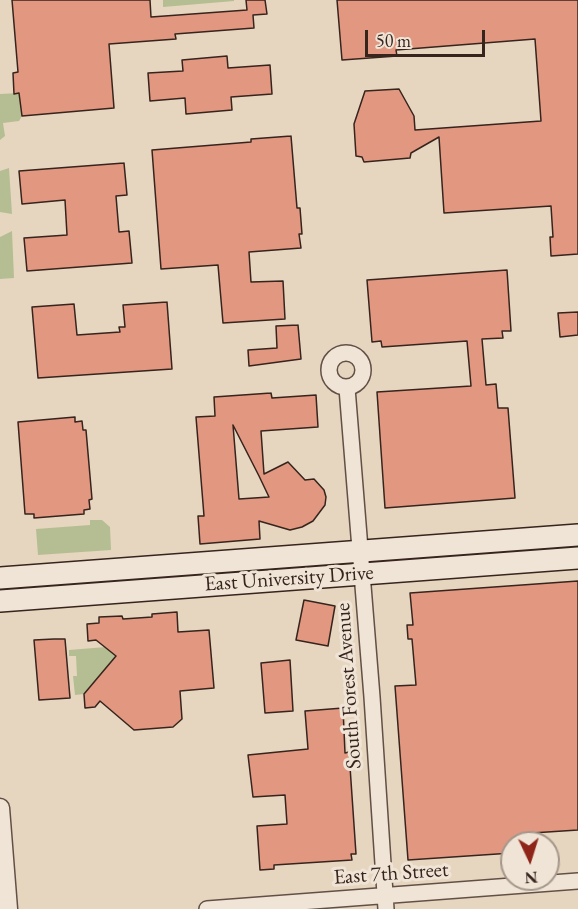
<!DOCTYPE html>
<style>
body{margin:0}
#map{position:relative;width:578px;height:909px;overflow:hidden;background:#e6d6bf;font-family:"EB Garamond",serif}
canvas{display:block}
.north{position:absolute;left:500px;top:831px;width:60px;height:60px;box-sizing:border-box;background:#efe4d5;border:2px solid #a5978b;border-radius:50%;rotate:176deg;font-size:16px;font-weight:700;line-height:24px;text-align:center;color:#36241d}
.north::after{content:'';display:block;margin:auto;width:21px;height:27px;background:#8f2418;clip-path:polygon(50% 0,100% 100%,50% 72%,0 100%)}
.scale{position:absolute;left:365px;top:30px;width:120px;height:27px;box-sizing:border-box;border:3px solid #36241d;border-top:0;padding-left:8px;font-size:18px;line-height:21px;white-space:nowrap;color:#36241d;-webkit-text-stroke:4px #efe4d5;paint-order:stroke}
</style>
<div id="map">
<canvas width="578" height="909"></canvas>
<div class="north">N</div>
<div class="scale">50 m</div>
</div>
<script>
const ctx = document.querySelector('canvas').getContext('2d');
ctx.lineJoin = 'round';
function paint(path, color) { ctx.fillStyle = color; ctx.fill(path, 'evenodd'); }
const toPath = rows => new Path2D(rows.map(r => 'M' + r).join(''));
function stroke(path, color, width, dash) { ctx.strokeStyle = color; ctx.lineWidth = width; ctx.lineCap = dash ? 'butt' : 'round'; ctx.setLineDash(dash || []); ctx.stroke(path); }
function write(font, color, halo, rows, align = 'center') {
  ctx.font = font + ' "EB Garamond",serif'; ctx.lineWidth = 6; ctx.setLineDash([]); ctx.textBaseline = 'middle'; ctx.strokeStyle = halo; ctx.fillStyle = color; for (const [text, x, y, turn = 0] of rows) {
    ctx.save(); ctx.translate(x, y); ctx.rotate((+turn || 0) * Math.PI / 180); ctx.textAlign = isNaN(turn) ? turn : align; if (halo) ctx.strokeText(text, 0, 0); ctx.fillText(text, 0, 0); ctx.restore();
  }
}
const green = toPath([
 [163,0,234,0,234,1,163,7],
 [19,93,22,116,19,121,3,123,5,136,0,140,0,94],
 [9,168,12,214,0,212,0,171],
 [12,231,14,278,0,279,0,237],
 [90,520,102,520,110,527,111,550,38,555,36,529,90,525],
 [106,647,116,656,84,694,75,695,73,676,77,676,76,656,69,656,69,650]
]);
const building = toPath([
 [12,0,150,0,151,17,247,10,246,0,265,0,267,14,253,15,254,28,175,34,176,39,109,44,114,108,22,116,19,93,14,94,13,73,18,72,12,0],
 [337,0,578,0,578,254,551,256,550,237,553,237,551,206,444,213,439,137,411,153,410,158,364,162,362,157,356,156,354,124,365,91,399,89,414,116,415,130,541,121,535,39,396,50,397,56,342,60,337,0],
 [227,56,228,68,270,65,272,94,231,97,232,110,186,114,185,98,150,101,148,73,183,71,182,60,227,56],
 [291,136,297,208,300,208,302,234,299,234,301,248,249,252,251,282,283,281,285,319,223,323,218,265,161,269,152,150,251,142,251,139,291,136],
 [124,163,127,195,116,196,119,232,129,231,132,263,27,271,24,238,67,235,65,200,22,204,19,171,124,163],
 [507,270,511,331,502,331,503,338,482,339,486,385,496,384,498,408,508,408,515,498,385,508,377,392,471,386,467,341,382,347,381,341,372,342,367,280,507,270],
 [167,302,172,369,38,378,32,307,74,304,77,335,120,332,119,327,125,327,123,305,167,302],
 [578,312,578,335,560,337,558,313,578,312],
 [298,325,301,359,249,366,248,350,277,348,276,326,298,325],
 [271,393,272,398,316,395,318,427,261,431,264,474,288,462,305,480,314,479,324,490,326,497,325,505,313,521,302,527,290,530,259,521,260,539,200,544,198,516,204,516,196,417,215,416,214,397,271,393],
 [233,425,259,476,269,497,239,499,233,425],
 [75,417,75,422,82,421,83,430,86,430,92,499,89,500,90,509,84,510,84,514,34,518,34,514,25,514,18,422,75,417],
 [578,581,578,830,532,833,532,843,512,843,512,853,408,860,395,686,416,685,412,639,408,639,407,625,413,625,410,593,578,581],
 [304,600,335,606,328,646,296,640,304,600],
 [177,612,178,632,209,630,214,688,180,691,182,719,173,727,134,730,100,701,95,707,85,708,84,694,116,656,96,640,88,641,87,624,99,623,99,617,122,616,123,619,152,617,152,614,177,612],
 [54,639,65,639,70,698,39,700,34,640,54,639],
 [290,660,293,711,265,713,261,663,290,660],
 [343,708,345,753,349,752,356,854,351,854,352,860,274,865,274,869,260,870,257,826,287,824,285,795,253,797,248,755,308,749,305,711,343,708]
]);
const minor = toPath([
 '329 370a17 17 0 1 1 34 0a17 17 0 1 1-34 0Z',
 [347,388,372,697,386,909],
 [207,909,578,881]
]);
const tertiary = toPath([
 [0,808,8,909]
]);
const secondary = toPath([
 [0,578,578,535],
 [0,601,578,558]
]);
const streetNames = [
 ["East University Drive",289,579,-4],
 ["South Forest Avenue",349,686,-94],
 ["East 7th Street",391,874,-4]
];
paint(green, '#b5be92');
paint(building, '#e29781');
stroke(building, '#36241d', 1.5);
stroke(minor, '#625046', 18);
stroke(tertiary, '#625046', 21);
stroke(secondary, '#36241d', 24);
stroke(minor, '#efe4d5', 15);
stroke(tertiary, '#efe4d5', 18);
stroke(secondary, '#efe4d5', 21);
write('21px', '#36241d', '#efe4d5', streetNames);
</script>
